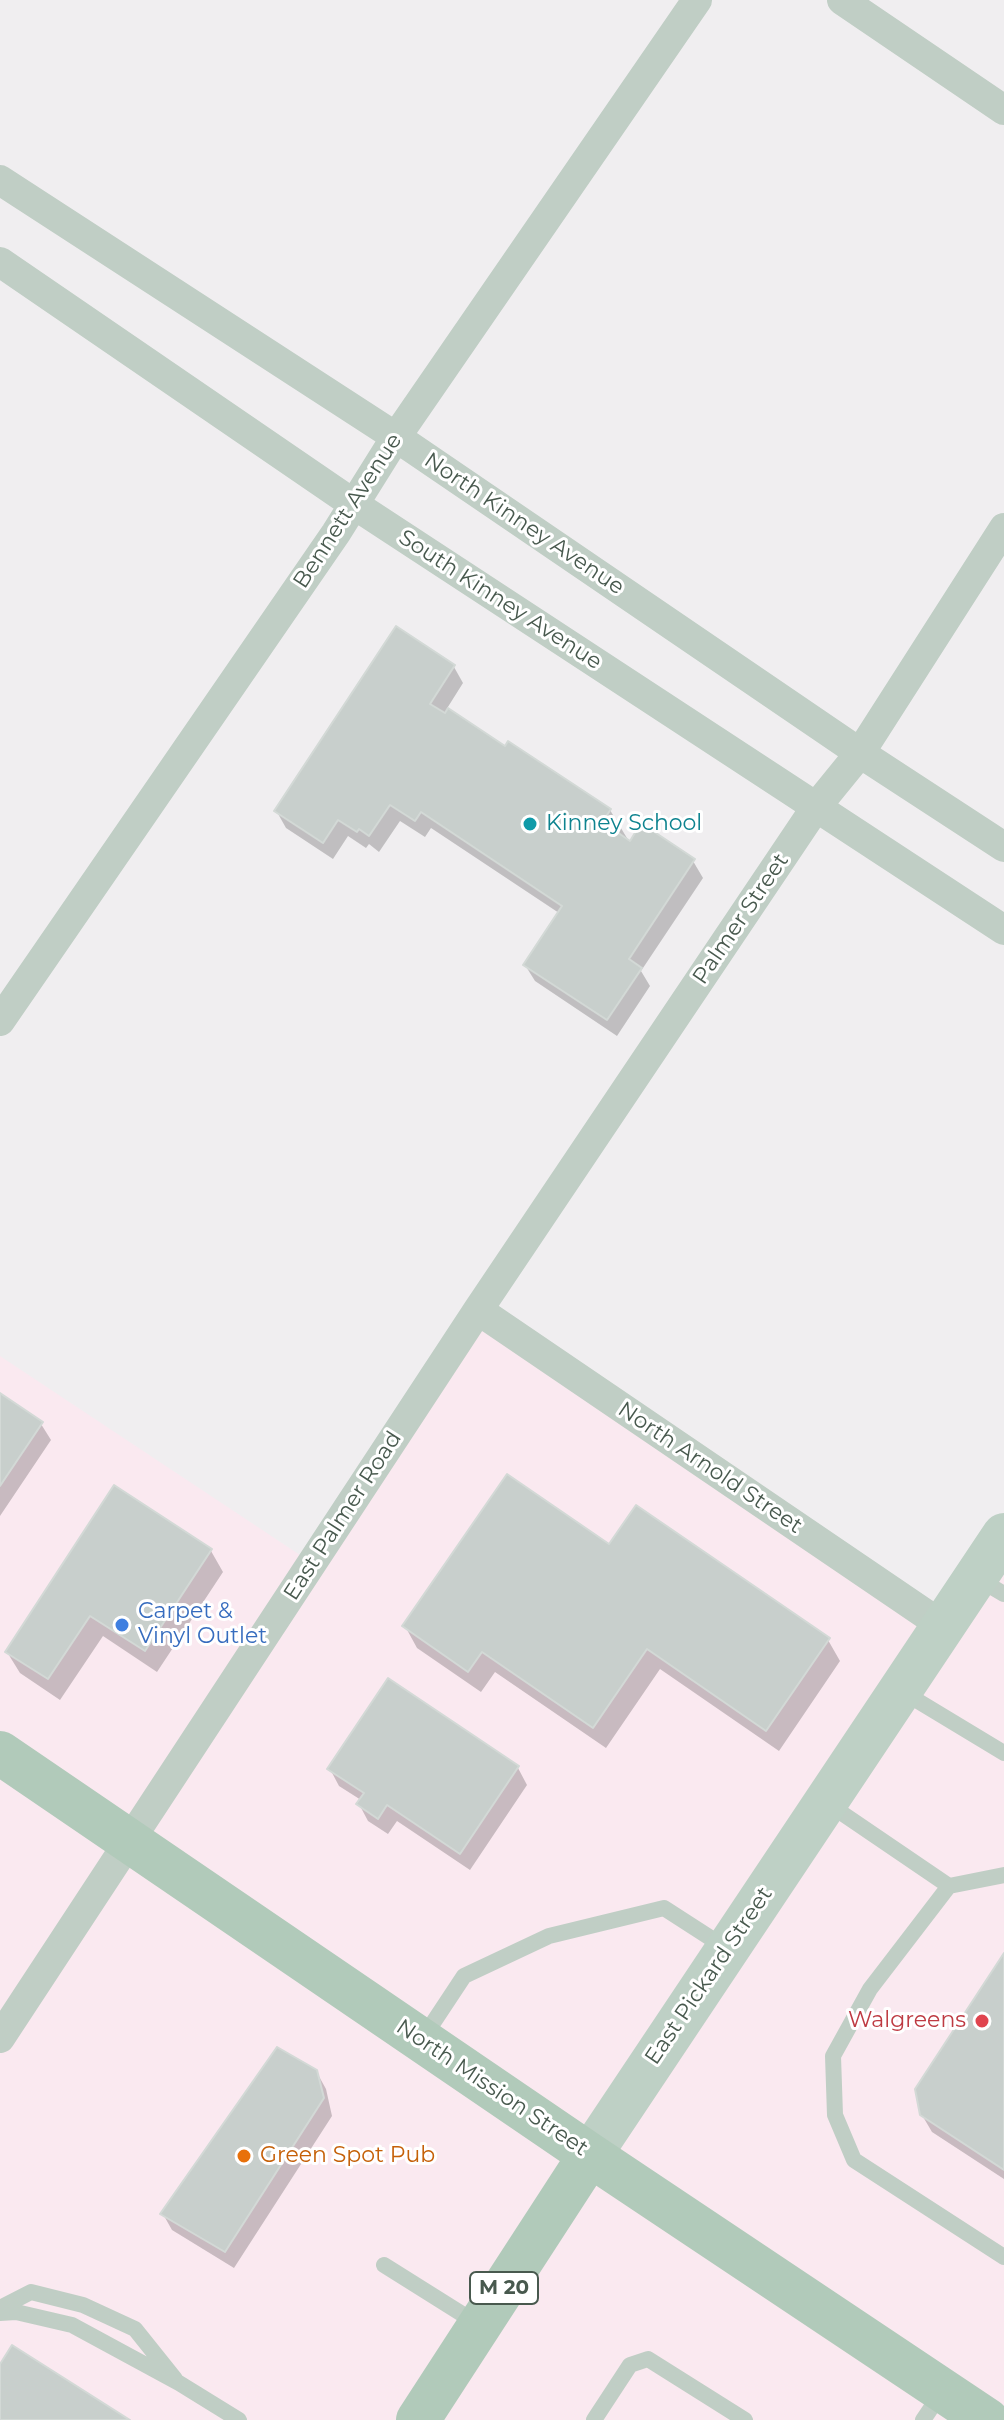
<!DOCTYPE html>
<style>
body{margin:0}
canvas{display:block;background:#f0eef0}
</style>
<canvas width="1004" height="2420"></canvas>
<script>
const ctx = document.querySelector('canvas').getContext('2d');
ctx.lineJoin = 'round';
function paint(path, color) { ctx.fillStyle = color; ctx.fill(path, 'evenodd'); }
const toPath = rows => new Path2D(rows.map(r => 'M' + r).join(''));
function stroke(path, color, width, dash) { ctx.strokeStyle = color; ctx.lineWidth = width; ctx.lineCap = dash ? 'butt' : 'round'; ctx.setLineDash(dash || []); ctx.stroke(path); }
function write(font, color, halo, rows, align = 'center') {
  ctx.font = font + ' Montserrat,sans-serif'; ctx.lineWidth = 6; ctx.setLineDash([]); ctx.textBaseline = 'middle'; ctx.strokeStyle = halo; ctx.fillStyle = color; for (const [text, x, y, turn = 0] of rows) {
    ctx.save(); ctx.translate(x, y); ctx.rotate((+turn || 0) * Math.PI / 180); ctx.textAlign = isNaN(turn) ? turn : align; if (halo) ctx.strokeText(text, 0, 0); ctx.fillText(text, 0, 0); ctx.restore();
  }
}
const commercial = toPath([
 [478,1310,942,1626,1004,1535,1004,2420,0,2420,0,1356,312,1563]
]);
const shadow = toPath([
 [454,667,463,683,446,710,505,749,610,810,630,843,693,861,703,878,641,971,650,986,617,1036,535,981,525,965,559,913,431,828,425,837,400,821,379,852,369,844,366,848,348,836,333,859,286,828,277,812],
 [0,1396,41,1424,51,1440,0,1516],
 [211,1551,223,1572,157,1672,103,1636,60,1700,20,1673,7,1652],
 [405,1626,828,1640,840,1661,779,1751,660,1669,606,1748,495,1672,481,1692,417,1648],
 [518,1768,527,1785,470,1870,397,1821,388,1834,368,1821,359,1804,361,1800,339,1786,330,1769],
 [1004,1957,1004,2179,932,2132,922,2115],
 [316,2071,326,2089,332,2116,234,2268,172,2230,163,2214]
]);
const building = toPath([
 [396,626,455,665,430,704,445,713,448,708,505,746,508,741,611,809,607,815,622,824,617,832,630,841,641,823,695,859,629,959,642,968,607,1020,523,965,562,906,421,812,415,821,390,805,369,836,359,829,357,832,338,820,323,843,274,811,396,626],
 [0,1393,43,1422,0,1486,0,1393],
 [507,1474,609,1544,636,1505,830,1638,766,1731,647,1649,593,1728,482,1652,468,1672,402,1626,507,1474],
 [114,1485,212,1549,145,1651,90,1616,48,1679,5,1652,114,1485],
 [388,1678,519,1766,460,1854,387,1805,378,1819,356,1804,364,1793,327,1769,388,1678],
 [1004,1953,1004,2170,920,2115,915,2089,1004,1953],
 [277,2047,317,2070,324,2098,225,2252,160,2214,277,2047],
 [12,2345,130,2420,0,2420,0,2364,12,2345]
]);
const service = toPath([
 [977,1578,1004,1594],
 [903,1692,1004,1753],
 [827,1803,949,1886,870,1989,833,2056,835,2115,854,2160,1004,2257],
 [949,1886,1004,1875],
 [423,2038,464,1976,549,1936,664,1908,726,1948],
 [384,2265,478,2324],
 [0,2308,31,2292,83,2305,135,2329,175,2379],
 [0,2313,16,2312,72,2325,179,2383,239,2420],
 [594,2420,630,2365,648,2359,745,2420],
 [923,2420,942,2392]
]);
const minor = toPath([
 [842,0,1004,110],
 [0,180,396,437,860,753,1004,847],
 [0,262,355,505,1004,930],
 [0,1021,336,533,396,437,697,0],
 [478,1310,943,1626],
 [0,2038,478,1310,816,807,860,753,1004,528]
]);
const secondary = toPath([
 [590,2155,1004,1535]
]);
const primary = toPath([
 [0,1753,590,2155,987,2420],
 [418,2420,590,2155]
]);
const markers = [
 [530,824,8,"#0f9aa8"],
 [122,1625,8,"#3f7fe0"],
 [982,2021,8,"#e0444e"],
 [244,2156,8,"#e8710a"]
];
const shields = [
 [504,2288,68]
];
const shieldNames = [
 ["M 20",504,2288]
];
const streetNames = [
 ["Bennett Avenue",348,511,-57],
 ["North Kinney Avenue",524,524,34],
 ["South Kinney Avenue",500,600,33],
 ["Palmer Street",741,919,-56],
 ["North Arnold Street",710,1468,34],
 ["East Palmer Road",343,1516,-57],
 ["East Pickard Street",709,1976,-56],
 ["North Mission Street",492,2088,34]
];
const cultureNames = [
 ["Kinney School",546,824]
];
const shopNames = [
 ["Carpet &",138,1612],
 ["Vinyl Outlet",138,1637]
];
const healthNames = [
 ["Walgreens",966,2021]
];
const foodNames = [
 ["Green Spot Pub",260,2156]
];
paint(commercial, '#fae9f0');
paint(shadow, '#0003');
paint(building, '#c8cfcc');
stroke(building, '#d3d9d6', 2);
stroke(service, '#c0cec5', 16);
stroke(minor, '#c0cec5', 30);
stroke(secondary, '#bed0c5', 44);
stroke(primary, '#b1caba', 44);
for (const [x, y, r, color] of markers) { const dot = new Path2D(); dot.arc(x, y, r, 0, 2 * Math.PI); ctx.fillStyle = color; ctx.fill(dot); stroke(dot, '#fff', 3); }
for (const [x, y, w] of shields) { const box = new Path2D(); box.roundRect(x - w / 2, y - 16, w, 32, 6); ctx.fillStyle = '#fff'; ctx.fill(box); stroke(box, '#48594e', 2); }
write('bold 20px', '#48594e', null, shieldNames);
write('22px', '#48594e', '#fff', streetNames);
write('22px', '#0d838f', '#fff', cultureNames, 'left');
write('22px', '#366cbe', '#fff', shopNames, 'left');
write('22px', '#be3a42', '#fff', healthNames, 'right');
write('22px', '#c56008', '#fff', foodNames, 'left');
</script>
